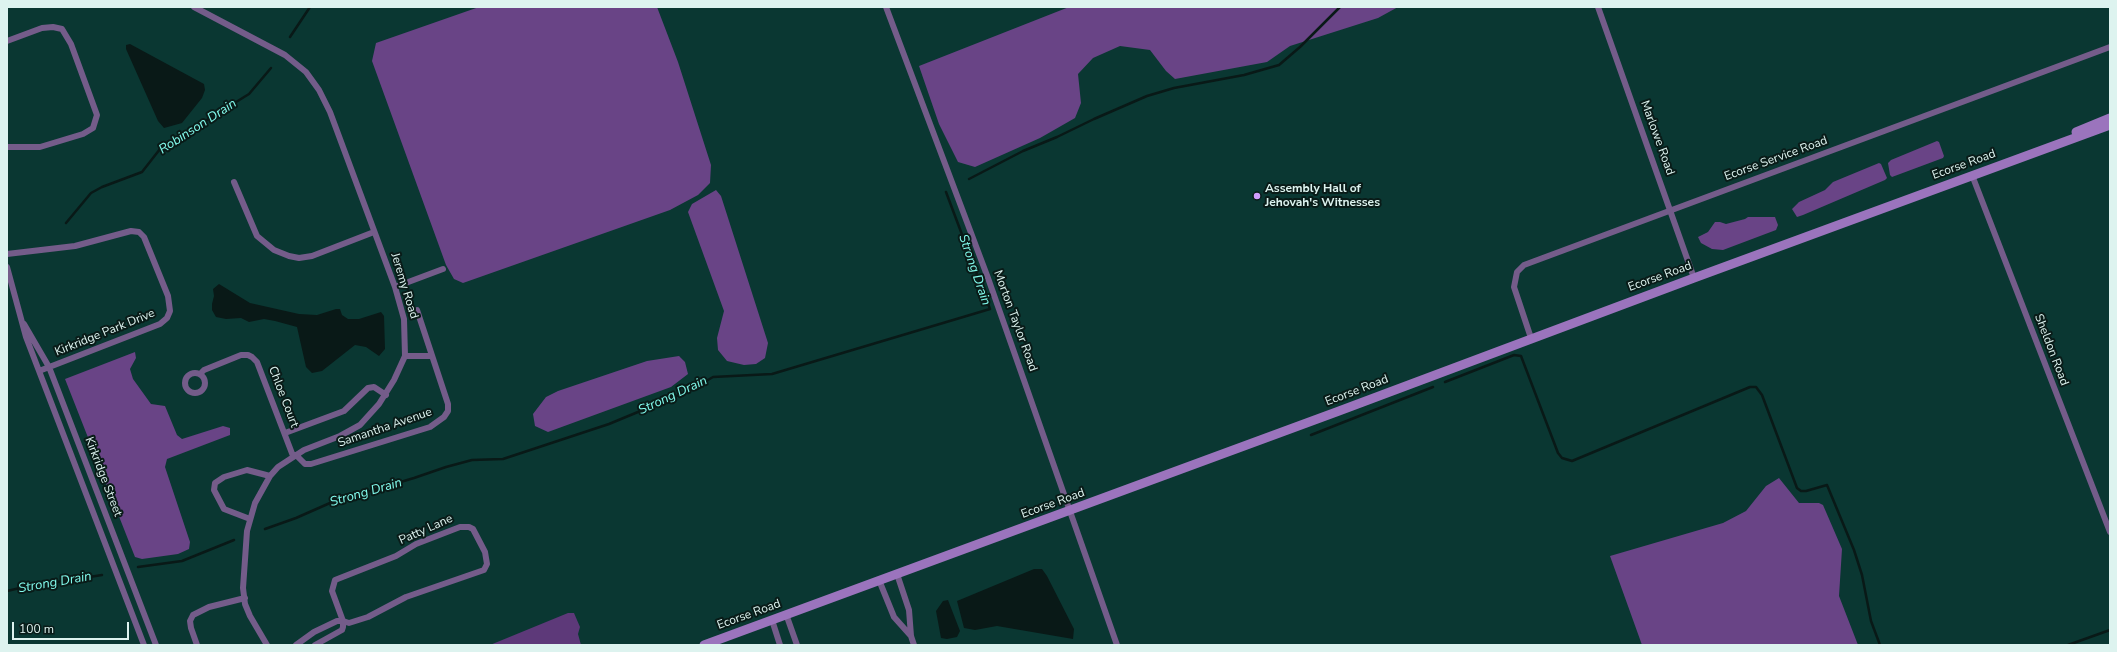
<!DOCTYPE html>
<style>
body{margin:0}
#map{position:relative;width:2117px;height:652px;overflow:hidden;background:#0a3732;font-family:"Nunito Sans",sans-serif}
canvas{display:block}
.frame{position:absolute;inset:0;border:8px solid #ddf3ef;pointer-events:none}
.scale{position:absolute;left:12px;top:622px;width:117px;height:18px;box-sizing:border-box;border:2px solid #ddf3ef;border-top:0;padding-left:5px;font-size:12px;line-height:14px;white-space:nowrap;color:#ddf3ef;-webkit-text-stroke:3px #091b18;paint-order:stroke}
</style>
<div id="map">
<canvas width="2117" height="652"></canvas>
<div class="frame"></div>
<div class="scale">100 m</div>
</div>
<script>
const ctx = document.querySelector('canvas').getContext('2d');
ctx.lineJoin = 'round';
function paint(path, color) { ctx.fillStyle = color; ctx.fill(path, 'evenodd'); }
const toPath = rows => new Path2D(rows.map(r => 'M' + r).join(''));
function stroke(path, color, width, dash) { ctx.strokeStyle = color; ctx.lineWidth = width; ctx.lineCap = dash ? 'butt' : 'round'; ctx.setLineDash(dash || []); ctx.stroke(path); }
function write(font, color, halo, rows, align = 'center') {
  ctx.font = font + ' "Nunito Sans",sans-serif'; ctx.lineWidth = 4; ctx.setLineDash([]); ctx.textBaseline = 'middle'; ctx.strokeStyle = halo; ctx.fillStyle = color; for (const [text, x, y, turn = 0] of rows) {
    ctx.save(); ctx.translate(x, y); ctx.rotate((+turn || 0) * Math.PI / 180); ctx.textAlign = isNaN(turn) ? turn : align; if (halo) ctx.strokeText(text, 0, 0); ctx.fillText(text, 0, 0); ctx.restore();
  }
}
const green = toPath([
 [568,613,574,613,580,627,578,634,581,645,490,645]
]);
const forest = toPath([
 [479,7,657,7,678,62,711,165,710,183,698,195,670,210,463,283,454,279,446,265,372,61,376,43],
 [1069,7,1398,7,1378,18,1290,46,1267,62,1175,79,1166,71,1150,50,1120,46,1093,58,1078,74,1081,103,1075,118,1040,138,975,167,958,162,939,124,919,66],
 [1937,141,1939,142,1944,156,1943,158,1892,177,1890,175,1888,163,1891,160],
 [1879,163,1881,164,1887,178,1885,180,1803,215,1797,217,1792,209,1799,202,1825,190,1833,182],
 [716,190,721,196,768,343,765,358,756,364,744,365,727,361,718,350,717,338,724,311,688,212,692,204],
 [1748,217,1775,217,1778,225,1776,230,1723,250,1712,249,1701,243,1698,237,1708,232,1715,222,1720,222,1726,224,1745,219],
 [135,352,136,358,130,369,133,379,151,404,165,406,177,435,182,439,223,426,230,428,230,435,167,459,165,467,190,542,189,549,178,554,142,559,135,557,133,552,65,379],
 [679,356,685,362,688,374,671,387,548,432,535,426,533,414,546,397,558,391,647,361],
 [1779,478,1799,503,1819,503,1823,505,1842,549,1839,596,1858,645,1642,645,1610,556,1723,523,1746,511,1766,486]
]);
const water = toPath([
 [130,44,204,84,205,90,202,98,182,123,164,128,158,121,126,49,126,45],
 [219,284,250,303,299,314,317,315,336,309,340,309,342,315,348,319,359,319,381,312,384,316,385,349,379,356,366,347,355,345,322,371,312,373,306,367,297,327,275,321,264,319,249,322,241,318,226,319,216,317,212,310,212,304,214,296,213,289],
 [1034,569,1042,569,1047,576,1074,629,1073,639,997,626,975,630,964,628,957,601],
 [948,600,960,631,957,637,947,639,941,638,936,611,943,601]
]);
const stream = toPath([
 [290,37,310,7],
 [969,179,1023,151,1057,137,1094,119,1147,96,1174,88,1244,75,1279,65,1300,47,1340,7],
 [66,223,91,193,102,187,142,172,160,149,249,94,271,68],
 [1445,382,1514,355,1521,356,1558,453,1562,458,1572,461,1750,387,1756,387,1762,395,1797,488,1801,491,1806,491,1827,485,1854,550,1862,575,1871,621,1880,645],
 [1311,435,1433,387],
 [265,529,296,518,330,503,414,478,446,467,472,460,503,459,609,424,691,390,713,377,772,374,990,309,946,192],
 [138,567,182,561,234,540],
 [7,591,20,588,102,575],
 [2068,645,2110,630]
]);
const street = toPath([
 [194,7,285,55,306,72,319,90,330,112,395,287,404,319,405,356,394,380,379,404,360,425,340,436,304,450,278,467,270,476,255,503,247,531,243,588,245,604,250,616,267,645],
 [886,7,988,278,1117,645],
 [1598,7,1694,278],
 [7,41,42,28,53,27,62,29,71,44,97,115,93,128,83,134,40,147,7,147],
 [1972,175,2110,532],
 [234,182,257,236,274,250,289,256,299,258,312,256,374,232],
 [7,254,75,246,131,231,139,232,144,237,168,296,170,311,167,318,160,324,39,371],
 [7,267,26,337,144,645],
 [395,287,443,269],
 [24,324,49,367,156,645],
 [1531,338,1514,287,1517,272,1524,265,2110,47],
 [405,356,432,356],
 '185 383a10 10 0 1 1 20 0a10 10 0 1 1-20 0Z',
 [200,374,204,370,241,355,248,355,252,357,257,362,293,456],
 [285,433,344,411,368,388,374,387,386,395],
 [296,455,305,464,311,464,430,427,444,417,448,411,448,404,417,310],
 [250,519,224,509,214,490,215,483,224,477,247,470,270,476],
 [897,574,909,610,911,636,914,645],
 [879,580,894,617,911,636],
 [786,614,797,645],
 [772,620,780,645],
 [197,645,191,628,190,621,193,615,209,607,245,598],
 [296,645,314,632,337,621,343,621,349,623,368,617,406,597,484,570,487,564,485,552,473,529,469,527,460,527,416,544,396,556,335,580,332,591,343,621,343,627,342,630,315,645]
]);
const secondary = toPath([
 [2076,132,2110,118],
 [704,645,1339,411,1694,278,2110,125]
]);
const markers = [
 [1257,196,4,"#d19dfe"]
];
const streetNames = [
 ["Marlowe Road",1657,138,70],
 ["Ecorse Service Road",1776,159,-20],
 ["Ecorse Road",1964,165,-20],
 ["Ecorse Road",1660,277,-20],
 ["Jeremy Road",404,286,73],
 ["Morton Taylor Road",1015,321,70],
 ["Kirkridge Park Drive",105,333,-22],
 ["Sheldon Road",2051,350,69],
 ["Ecorse Road",1357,391,-21],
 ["Chloe Court",283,397,69],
 ["Samantha Avenue",385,428,-19],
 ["Kirkridge Street",103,477,69],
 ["Ecorse Road",1053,504,-20],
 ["Patty Lane",426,530,-24],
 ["Ecorse Road",749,615,-20]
];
const poiNames = [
 ["Assembly Hall of",1265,189],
 ["Jehovah's Witnesses",1265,203]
];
const waterNames = [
 ["Robinson Drain",198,127,-33],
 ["Strong Drain",974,270,71],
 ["Strong Drain",673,396,-25],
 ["Strong Drain",366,493,-16],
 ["Strong Drain",55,583,-10]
];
paint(green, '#5d3979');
paint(forest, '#694486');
paint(water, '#091917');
stroke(stream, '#091917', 2.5);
stroke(street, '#745c8a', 6);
stroke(secondary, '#9b74bd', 9);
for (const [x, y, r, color] of markers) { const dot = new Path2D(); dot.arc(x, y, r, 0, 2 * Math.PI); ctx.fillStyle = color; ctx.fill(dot); stroke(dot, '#091b18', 1.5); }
write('12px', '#ddf3ef', '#091b18', streetNames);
write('bold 12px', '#ddf3ef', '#091b18', poiNames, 'left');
write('italic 13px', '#83fcee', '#091b18', waterNames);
</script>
